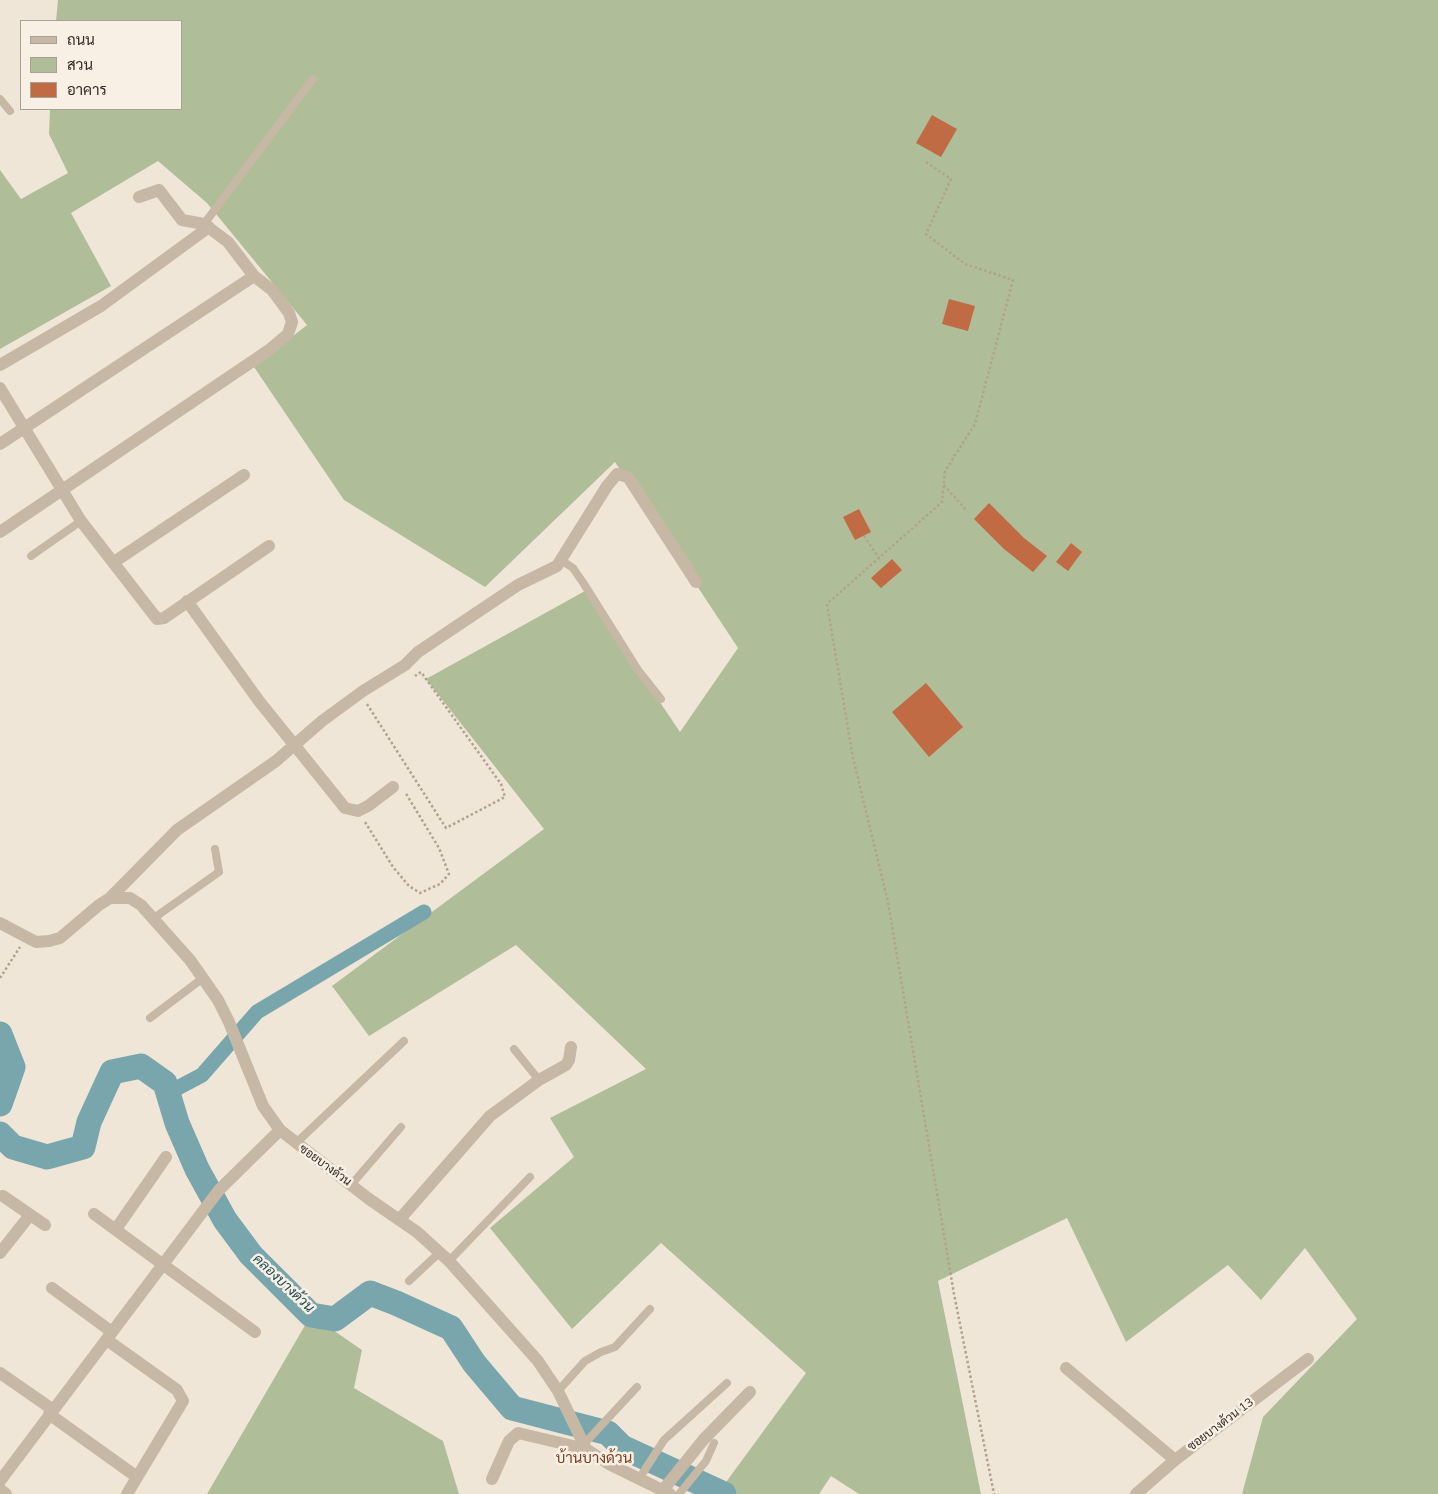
<!DOCTYPE html>
<meta charset="utf-8">
<style>
body{margin:0}
#map{position:relative;width:1438px;height:1494px;overflow:hidden;background:#f0e6d8;font-family:"Nunito Sans",Sarabun,sans-serif}
canvas{display:block}
.legend{position:absolute;left:20px;top:20px;width:162px;height:90px;box-sizing:border-box;background:#f8f0e4;border:1px solid #a9a198;margin:0;padding:6px 9px;list-style:none;font-size:15px;color:#332b26}
.legend li{display:flex;align-items:center;gap:10px;height:25px}
.legend b{width:25px;border:1px solid #a9a198}
</style>
<div id="map">
<canvas width="1438" height="1494"></canvas>
<ul class="legend">
<li><b style="height:6px;background:#c7b7a5"></b>ถนน</li>
<li><b style="height:14px;background:#afbe99"></b>สวน</li>
<li><b style="height:14px;background:#c16b45"></b>อาคาร</li>
</ul>
</div>
<script>
const ctx = document.querySelector('canvas').getContext('2d');
ctx.lineJoin = 'round';
function paint(path, color) { ctx.fillStyle = color; ctx.fill(path, 'evenodd'); }
const toPath = rows => new Path2D(rows.map(r => 'M' + r).join(''));
function stroke(path, color, width, dash) { ctx.strokeStyle = color; ctx.lineWidth = width; ctx.lineCap = dash ? 'butt' : 'round'; ctx.setLineDash(dash || []); ctx.stroke(path); }
function write(font, color, halo, rows, align = 'center') {
  ctx.font = font + ' "Nunito Sans",Sarabun,sans-serif'; ctx.lineWidth = 5; ctx.setLineDash([]); ctx.textBaseline = 'middle'; ctx.strokeStyle = halo; ctx.fillStyle = color; for (const [text, x, y, turn = 0] of rows) {
    ctx.save(); ctx.translate(x, y); ctx.rotate((+turn || 0) * Math.PI / 180); ctx.textAlign = isNaN(turn) ? turn : align; if (halo) ctx.strokeText(text, 0, 0); ctx.fillText(text, 0, 0); ctx.restore();
  }
}
const green = toPath([
 [58,0,1438,0,1438,1494,1242,1494,1263,1417,1357,1319,1305,1248,1261,1300,1228,1265,1126,1342,1067,1218,938,1281,981,1494,859,1494,831,1476,819,1494,733,1494,721,1489,806,1373,661,1243,572,1329,490,1228,574,1157,550,1118,646,1069,516,945,369,1036,332,986,544,829,426,679,585,591,680,732,738,648,615,462,485,587,344,500,254,367,307,325,207,203,158,161,71,213,111,286,0,349,0,170,21,199,68,173,49,134,50,109,181,109,181,21,56,21],
 [311,1315,362,1350,354,1388,443,1441,459,1494,207,1494]
]);
const canal = toPath([
 [168,1093,202,1075,257,1012,424,912]
]);
const river = toPath([
 [0,1034,13,1067,0,1104],
 [0,1134,13,1147,47,1157,83,1147,89,1122,112,1072,141,1066,165,1083,177,1123,197,1169,225,1220,251,1255,311,1315,335,1319,370,1293,396,1303,451,1328,474,1363,512,1408,608,1433,622,1447,724,1494]
]);
const building = toPath([
 [932,115,957,129,941,157,916,143],
 [949,299,975,306,968,331,942,324],
 [989,503,1024,538,1047,556,1033,572,1004,549,974,519],
 [859,509,871,532,855,540,843,517],
 [1071,543,1082,552,1068,571,1056,562],
 [892,559,902,570,881,588,871,578],
 [926,683,963,727,929,757,892,712]
]);
const path = toPath([
 [926,162,951,179,926,234,965,264,1013,280,975,424,945,471,942,502,827,604,853,758,888,902,954,1294,994,1494],
 [944,485,967,511],
 [864,536,879,558],
 [367,704,446,828,505,797,501,784,421,672,415,676],
 [365,822,393,867,409,886,420,893,440,884,449,874,439,848,405,792],
 [0,978,20,947]
]);
const service = toPath([
 [0,99,10,111],
 [204,224,313,79],
 [31,556,81,521],
 [561,560,573,568,584,584,638,670,661,699],
 [154,918,219,872,215,849],
 [150,1018,203,978],
 [514,1049,539,1080],
 [295,1144,404,1041],
 [351,1185,401,1127],
 [449,1261,530,1177],
 [409,1281,440,1252],
 [558,1391,585,1361,601,1352,615,1347,650,1309],
 [584,1444,637,1387],
 [639,1479,664,1440,727,1383],
 [679,1494,706,1461,714,1443]
]);
const minor = toPath([
 [0,365,101,306,209,227],
 [0,388,81,521,157,619,164,618,269,546],
 [0,444,254,276],
 [0,532,269,350,288,334,292,322,289,313,272,290,254,276,228,242,204,224,182,220,159,190,139,197],
 [114,562,244,475],
 [187,601,259,701,345,808,358,811,368,806,393,787],
 [110,898,177,830,276,761,322,721,363,691,405,665,418,652,518,585,557,566,607,486,617,474,628,477,696,582],
 [0,923,36,942,49,941,60,938,99,905,110,898,130,898,141,905,190,960,218,1000,229,1022,263,1106,280,1130,369,1199,417,1232,449,1261,538,1361,558,1391,586,1449,609,1464,670,1494],
 [3,1196,45,1225],
 [94,1214,255,1332],
 [399,1220,490,1116,539,1080,566,1065,569,1060,571,1047],
 [116,1229,166,1157],
 [0,1253,30,1215],
 [52,1288,112,1332],
 [107,1340,177,1390,183,1401,127,1494],
 [1066,1368,1175,1460],
 [0,1373,52,1409],
 [49,1414,137,1477],
 [492,1479,509,1441,518,1433,586,1449],
 [0,1481,219,1190,280,1130],
 [0,1489,6,1494],
 [663,1490,704,1439,750,1392],
 [1136,1494,1175,1460,1308,1359]
]);
const streetNames = [
 ["ซอยบางด้วน",325,1166,36],
 ["ซอยบางด้วน 13",1221,1425,-37]
];
const waterNames = [
 ["คลองบางด้วน",283,1284,43]
];
const quarterNames = [
 ["บ้านบางด้วน",594,1459]
];
paint(green, '#afbe99');
stroke(canal, '#78a6ac', 15);
stroke(river, '#78a6ac', 25);
paint(building, '#c16b45');
stroke(path, '#b3a18f', 2.5, [2.5, 2.5]);
stroke(service, '#c7b7a5', 8);
stroke(minor, '#c7b7a5', 12);
write('12px', '#332b26', '#f8f0e4', streetNames);
write('italic 14px', '#1d4c53', '#f8f0e4', waterNames);
write('15px', '#7f3e22', '#f8f0e4', quarterNames);
</script>
